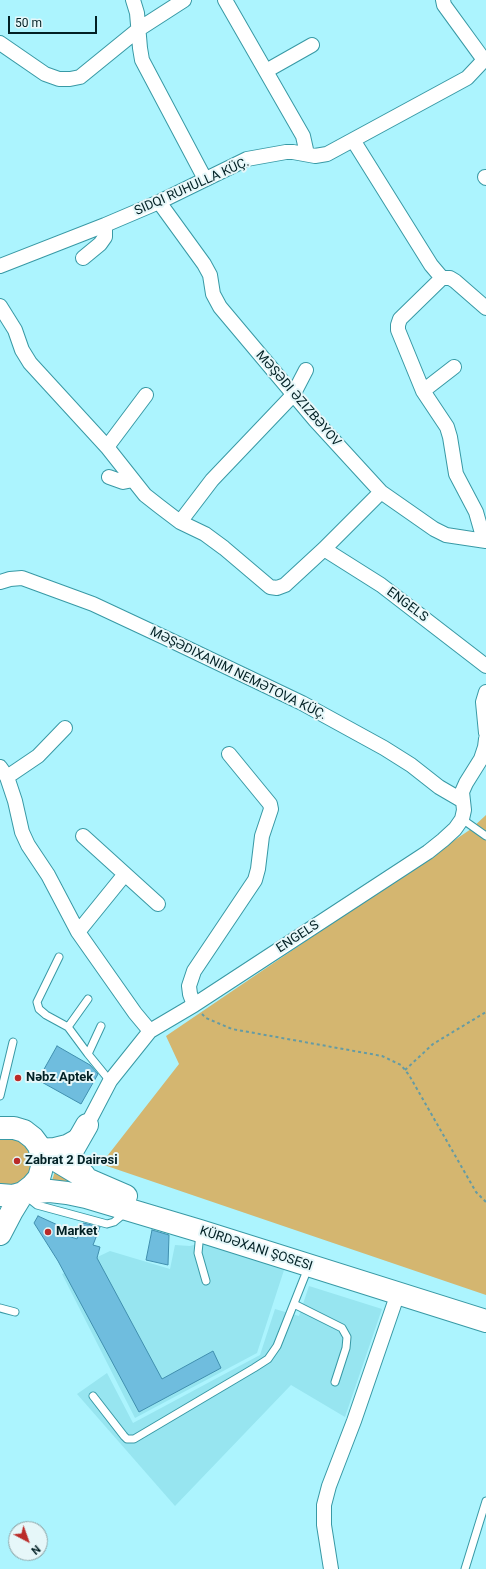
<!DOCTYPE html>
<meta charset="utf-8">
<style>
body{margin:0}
#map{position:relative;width:486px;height:1569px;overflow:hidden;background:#acf4fe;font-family:Roboto,sans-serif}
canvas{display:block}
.north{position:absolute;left:8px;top:1521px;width:40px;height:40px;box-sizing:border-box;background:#e6f7f9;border:1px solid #8ba1a4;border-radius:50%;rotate:139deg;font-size:11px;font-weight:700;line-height:16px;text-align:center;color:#022024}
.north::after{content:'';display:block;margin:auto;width:14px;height:18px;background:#ba2b28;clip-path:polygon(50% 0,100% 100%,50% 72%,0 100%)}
.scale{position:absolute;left:8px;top:16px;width:89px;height:18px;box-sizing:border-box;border:2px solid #022024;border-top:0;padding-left:5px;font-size:12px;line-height:14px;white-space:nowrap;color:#022024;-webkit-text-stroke:3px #e6f7f9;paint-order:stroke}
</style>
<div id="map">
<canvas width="486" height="1569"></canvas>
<div class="north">N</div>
<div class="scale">50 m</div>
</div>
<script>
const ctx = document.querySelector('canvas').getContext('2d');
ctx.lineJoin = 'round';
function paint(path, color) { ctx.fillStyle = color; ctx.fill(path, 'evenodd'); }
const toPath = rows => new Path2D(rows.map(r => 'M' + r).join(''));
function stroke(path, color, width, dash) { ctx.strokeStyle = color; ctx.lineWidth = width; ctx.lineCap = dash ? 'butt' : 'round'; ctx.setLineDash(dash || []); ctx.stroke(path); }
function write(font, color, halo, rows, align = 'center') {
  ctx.font = font + ' Roboto,sans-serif'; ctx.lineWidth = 4; ctx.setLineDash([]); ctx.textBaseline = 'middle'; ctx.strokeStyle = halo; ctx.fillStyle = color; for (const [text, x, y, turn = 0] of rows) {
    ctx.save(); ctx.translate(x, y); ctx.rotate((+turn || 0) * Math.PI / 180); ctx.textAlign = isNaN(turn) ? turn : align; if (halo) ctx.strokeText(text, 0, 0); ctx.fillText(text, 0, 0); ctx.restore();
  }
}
const built = toPath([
 [208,1241,285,1267,257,1353,135,1418,62,1274,110,1251,170,1269,175,1245,190,1246],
 [309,1286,382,1309,345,1417,291,1385,175,1506,77,1394,107,1373,133,1423,260,1355,275,1309,299,1316]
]);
const green = toPath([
 [486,815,486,1295,101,1164,179,1064,166,1036,471,829],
 [15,1137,26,1143,33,1154,34,1167,19,1187,0,1188,0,1138],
 [55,1171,97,1194,51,1184]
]);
const building = toPath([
 [57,1046,90,1065,98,1074,81,1104,38,1080,57,1046],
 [38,1216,62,1227,59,1233,77,1239,83,1223,100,1227,93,1245,100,1247,97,1258,162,1379,213,1351,221,1368,139,1412,58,1261,34,1223,38,1216],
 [152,1230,169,1235,168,1265,146,1260,152,1230]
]);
const path = toPath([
 [202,1014,206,1018,232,1029,382,1056,401,1065,409,1075,476,1192,486,1202],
 [405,1070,433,1044,486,1012]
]);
const service = toPath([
 [462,819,486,836],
 [59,957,37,1002,39,1009,46,1015,68,1027,88,1054,110,1081],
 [68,1027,88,999],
 [88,1054,101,1026],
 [0,1096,13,1042],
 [27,1197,37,1205,107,1224,114,1222,126,1212],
 [200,1233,198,1253,206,1281],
 [294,1304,342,1328,347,1337,346,1348,335,1382],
 [0,1308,15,1312],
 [93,1396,124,1436,127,1439,134,1439,254,1368,268,1359,277,1346,308,1268],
 [465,1569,486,1501]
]);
const minor = toPath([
 [133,0,137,13,140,48,142,60,205,179],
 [225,0,303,136,307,154],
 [0,43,45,74,59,79,70,79,80,77,139,29,184,0],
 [266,71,312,45],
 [353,140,431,265,442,278,400,319,398,325,398,330,423,391,447,427,450,437,456,474,476,512,484,540],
 [485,177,486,178],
 [159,202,204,264,210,275,213,294,220,307,315,420,381,492,434,529,446,535,486,541],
 [83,258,100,244,105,237,105,225],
 [0,266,105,225,159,202,247,159,286,152,293,152,315,156,327,154,467,78,484,60,444,5,443,0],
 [442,278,450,278,455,281,486,308],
 [0,306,15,330,22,350,30,363,107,447,145,495,159,506,180,522,205,534,224,548,270,587,277,588,285,585,324,549,381,492],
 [423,391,454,367],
 [107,447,146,395],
 [109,477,123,482,133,480],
 [180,522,212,480,293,395,306,370],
 [324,549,381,585,486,666],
 [0,582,10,579,22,578,93,604,170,640,302,703,384,748,411,765,439,787,463,801],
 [486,692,483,702,486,733],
 [0,767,7,777,15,801,22,832,28,845,48,875,78,932,135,1013,150,1031],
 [7,777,38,756,65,728],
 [83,836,158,904],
 [78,932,125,874],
 [194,1005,190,994,189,986,194,971,255,880,258,869,262,836,271,809,270,804,229,754],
 [39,1146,54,1145,66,1142,75,1137,87,1125,110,1081,150,1031,194,1005,428,852,443,840,455,829,462,819,464,810,462,792,466,783,481,759,485,747,486,739],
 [331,1569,324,1525,324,1505,329,1486,354,1421,398,1293]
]);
const primary = toPath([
 [0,1128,14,1128,24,1131,33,1138,39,1146,42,1157,42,1167,39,1178,32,1186,23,1193,13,1196,0,1195],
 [39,1146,59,1162,89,1180,126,1196],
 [84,1175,72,1163,70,1158,71,1153,87,1125],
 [0,1234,12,1211,23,1193,50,1191,67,1193,86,1197,200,1231,486,1321]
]);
const markers = [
 [18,1078,4,"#ba2b28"],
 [17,1161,4,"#ba2b28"],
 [48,1232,4,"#ba2b28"]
];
const streetNames = [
 ["SIDQI RUHULLA KÜÇ.",192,187,-24],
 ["MƏŞƏDI ƏZIZBƏYOV",298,399,49],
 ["ENGELS",407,605,37],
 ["MƏŞƏDIXANIM NEMƏTOVA KÜÇ.",238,674,26],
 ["ENGELS",298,937,-33],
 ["KÜRDƏXANI ŞOSESI",256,1249,18]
];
const poiNames = [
 ["Nəbz Aptek",26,1078],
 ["Zabrat 2 Dairəsi",25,1161],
 ["Market",56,1232]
];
paint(built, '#97e5f0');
paint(green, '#d4b670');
paint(building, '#6fbdde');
stroke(building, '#408faf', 1);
stroke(service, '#3899a5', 9);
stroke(minor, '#3899a5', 16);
stroke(primary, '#3899a5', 24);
stroke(path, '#659ba3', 2, [3, 3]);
stroke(service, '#fff', 7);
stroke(minor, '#fff', 14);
stroke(primary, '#fff', 22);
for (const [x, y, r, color] of markers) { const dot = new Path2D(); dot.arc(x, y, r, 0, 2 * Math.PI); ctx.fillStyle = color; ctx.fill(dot); stroke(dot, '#e6f7f9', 1.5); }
write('13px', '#022024', '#e6f7f9', streetNames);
write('bold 13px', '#022024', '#e6f7f9', poiNames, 'left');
</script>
